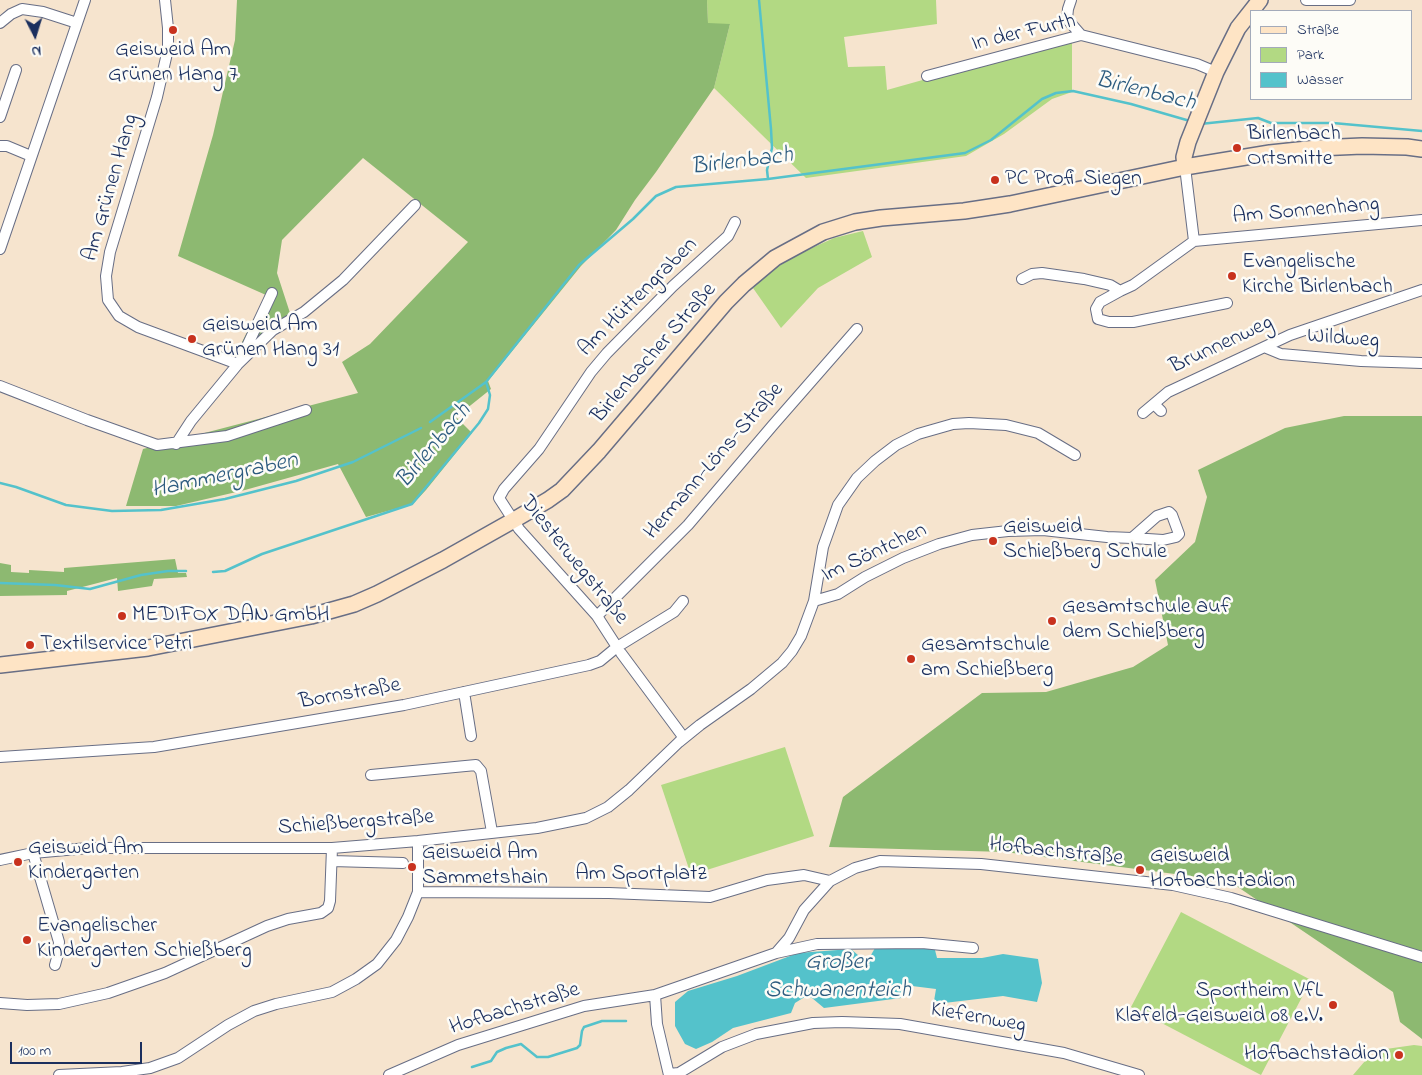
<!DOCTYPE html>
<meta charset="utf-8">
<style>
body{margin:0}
#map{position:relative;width:1422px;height:1075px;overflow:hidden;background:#f6e4ce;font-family:"Indie Flower",sans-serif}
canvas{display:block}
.legend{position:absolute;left:1250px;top:10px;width:162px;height:90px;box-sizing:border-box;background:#fdfcf7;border:1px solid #a3aaba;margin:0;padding:6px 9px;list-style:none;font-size:15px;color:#1b2f5e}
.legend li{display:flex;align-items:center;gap:10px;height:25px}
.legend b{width:25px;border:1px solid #a3aaba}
.north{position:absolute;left:10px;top:10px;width:50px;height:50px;-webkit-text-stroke:4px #fdfcf7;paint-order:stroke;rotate:175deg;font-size:14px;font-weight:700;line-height:20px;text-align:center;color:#1b2f5e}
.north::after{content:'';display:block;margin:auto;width:18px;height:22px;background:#1b2f5e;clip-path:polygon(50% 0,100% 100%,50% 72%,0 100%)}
.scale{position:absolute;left:10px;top:1042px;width:132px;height:22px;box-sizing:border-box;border:2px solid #1b2f5e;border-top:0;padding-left:6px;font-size:15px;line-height:18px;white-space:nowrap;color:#1b2f5e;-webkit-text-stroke:4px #fdfcf7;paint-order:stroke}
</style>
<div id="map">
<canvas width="1422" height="1075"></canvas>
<ul class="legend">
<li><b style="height:6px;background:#fee4c5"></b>Straße</li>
<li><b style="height:14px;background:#b2d983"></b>Park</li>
<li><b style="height:14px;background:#54c2cb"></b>Wasser</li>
</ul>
<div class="north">N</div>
<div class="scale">100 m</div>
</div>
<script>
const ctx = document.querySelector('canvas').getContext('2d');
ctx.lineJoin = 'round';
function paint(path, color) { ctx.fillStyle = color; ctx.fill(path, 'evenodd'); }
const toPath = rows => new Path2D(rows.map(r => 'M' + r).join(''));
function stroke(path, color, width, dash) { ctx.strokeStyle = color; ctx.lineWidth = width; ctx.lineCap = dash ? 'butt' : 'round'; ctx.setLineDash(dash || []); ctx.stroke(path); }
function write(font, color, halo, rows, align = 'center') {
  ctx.font = font + ' "Indie Flower",sans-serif'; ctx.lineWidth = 5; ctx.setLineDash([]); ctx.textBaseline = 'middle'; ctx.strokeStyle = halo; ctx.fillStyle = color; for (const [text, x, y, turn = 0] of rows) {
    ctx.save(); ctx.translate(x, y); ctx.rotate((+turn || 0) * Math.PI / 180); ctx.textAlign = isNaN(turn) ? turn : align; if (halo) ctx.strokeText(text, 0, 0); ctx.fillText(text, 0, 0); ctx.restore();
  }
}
const green = toPath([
 [707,0,936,0,937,24,844,37,848,67,885,66,887,90,1072,38,1072,92,1052,99,1004,134,966,156,806,178,714,88,730,24,708,24],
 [863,231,872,257,818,288,781,328,753,288,771,271,794,256,834,238],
 [785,747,814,836,691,875,661,785],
 [1181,912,1311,980,1261,1075,1131,1007],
 [1414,1045,1422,1046,1422,1075,1353,1075,1365,1061,1386,1049]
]);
const forest = toPath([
 [237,0,707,0,708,23,730,24,714,88,656,172,635,200,616,230,581,266,488,381,491,389,456,417,472,433,426,490,413,504,366,517,338,464,245,490,176,506,126,506,143,449,358,393,342,362,370,344,468,242,363,158,282,240,277,273,290,313,256,350,242,342,266,295,178,256,213,135,235,40],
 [1344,416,1422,416,1422,1039,1400,1022,1393,992,1229,881,1005,852,829,847,843,797,982,693,1046,692,1133,667,1168,645,1155,580,1195,542,1207,497,1198,470,1285,428],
 [175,559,178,573,186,573,187,577,154,579,152,586,118,591,117,578,67,591,67,595,0,596,0,563,11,565,11,572,29,573,29,570,64,572,64,568]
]);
const water = toPath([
 [916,947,935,950,937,958,982,958,1003,954,1038,959,1042,983,1037,1002,1003,996,944,1003,934,1001,936,989,904,985,901,998,824,1008,812,998,803,998,795,1003,791,1013,733,1028,712,1042,696,1049,685,1044,675,1026,675,1002,688,991,737,976,798,953,851,949,859,956,865,958,871,955,875,948]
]);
const stream = toPath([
 [759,0,771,129,772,148,767,170,768,179],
 [1200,124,1258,118,1271,123,1333,123,1422,131],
 [430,422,486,382],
 [0,483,16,487,66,505,112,511,161,510,225,499,296,481,353,462,421,428],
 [213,572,225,571,262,554,412,504,479,423,488,409,490,395,486,382,579,265,633,219,656,196,676,187,768,179,965,153,991,140,1042,99,1056,93,1073,91,1131,104,1190,121],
 [0,583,55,585,90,589,141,575,168,571,186,571],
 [472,1067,491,1061,497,1052,506,1048,521,1044,537,1057,548,1057,577,1048,580,1045,582,1031,584,1027,602,1021,626,1021]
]);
const street = toPath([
 [165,0,168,28,168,49,157,97,110,252,106,276,108,300,119,316,138,327,238,364],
 [1071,0,1068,9,1067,19,1081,35],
 [1306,0,1350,0],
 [0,23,11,14,22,9,43,12,77,23],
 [927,76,1081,35,1197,64,1216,72],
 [0,117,16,70],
 [0,146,7,146,31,156],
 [1194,241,1422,220],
 [0,249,85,0],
 [1022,279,1032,274,1042,273,1084,279,1110,285,1120,291,1133,285,1194,241,1185,167],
 [1120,291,1100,302,1096,309,1098,319,1109,322,1133,322,1227,303],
 [1264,347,1281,354,1361,361,1422,363],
 [241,359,272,293],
 [0,386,87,420,157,445,227,436,306,410],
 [1154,404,1161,411],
 [1143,413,1168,392,1290,335,1422,290],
 [176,444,191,421,238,364,273,330,304,312,343,280,415,205],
 [814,601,838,594,865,577,903,558,939,544,972,535,1008,531,1043,530,1107,537,1132,538,1157,516,1169,512,1172,515,1179,534,1176,537,1163,540,1132,538],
 [597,616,688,525,773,425,857,329],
 [617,647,597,616,519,529,499,498,504,489,539,449,591,372,607,353,673,286,728,236,735,222],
 [621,653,684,738],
 [464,692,471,736],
 [0,757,154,747,404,705,589,665,600,661,617,647,674,612,683,601],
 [371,775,476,765,481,771,492,832],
 [33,853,59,942,58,954,55,965],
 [0,860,33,853,88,848,332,848,418,841,537,828,586,818,608,807,629,790,679,742,700,725,751,689,782,663,792,651,801,636,814,601,823,547,838,505,857,478,875,461,896,445,918,434,953,424,969,423,1006,425,1038,433,1075,455],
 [332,861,403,863],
 [418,892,609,893,710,897,767,880,804,875,830,881],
 [776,953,789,938,804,910,830,881,855,868,880,861,981,864,1173,885,1231,898,1422,957],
 [0,1003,27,1005,59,1004,108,993,165,973,267,926,288,919,321,913,328,908,330,901,332,848],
 [669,1074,679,1073,722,1047,756,1034,813,1023,842,1022,900,1024,1064,1053,1139,1075],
 [59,1075,122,1072,150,1068,178,1058,228,1025,254,1011,276,1004,332,992,356,979,377,964,396,940,408,917,418,892,418,841],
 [389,1075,458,1045,584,1006,655,995],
 [669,1075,657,1024,655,995,776,953,817,944,922,943,973,948]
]);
const secondary = toPath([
 [1185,167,1184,157,1188,142,1216,72,1238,28,1260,0],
 [0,665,148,648,311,616,354,604,377,594,443,560,514,520,548,500,562,490,599,451,726,302,744,284,775,258,823,232,855,222,881,218,964,211,1010,204,1185,167,1270,153,1317,148,1362,146,1407,147,1422,149]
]);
const markers = [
 [173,30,5,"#c8321e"],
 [1237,148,5,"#c8321e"],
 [995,180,5,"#c8321e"],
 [1232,276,5,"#c8321e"],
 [192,339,5,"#c8321e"],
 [993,541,5,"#c8321e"],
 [122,616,5,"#c8321e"],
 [1052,621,5,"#c8321e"],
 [30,645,5,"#c8321e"],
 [911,659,5,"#c8321e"],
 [18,862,5,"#c8321e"],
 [412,867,5,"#c8321e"],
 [1140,870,5,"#c8321e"],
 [27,940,5,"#c8321e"],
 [1333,1005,5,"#c8321e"],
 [1399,1055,5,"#c8321e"]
];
const streetNames = [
 ["In der Furth",1024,34,-13],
 ["Am Grünen Hang",112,188,-74],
 ["Am Sonnenhang",1306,212,-5],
 ["Am Hüttengraben",639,298,-45],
 ["Wildweg",1343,340,4],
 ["Brunnenweg",1222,346,-25],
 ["Birlenbacher Straße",655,354,-49],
 ["Hermann-Löns-Straße",715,462,-49],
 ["Im Söntchen",875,554,-25],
 ["Diesterwegstraße",573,561,51],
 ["Bornstraße",350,695,-10],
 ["Schießbergstraße",356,824,-4],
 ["Hofbachstraße",1056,853,6],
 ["Am Sportplatz",641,875],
 ["Hofbachstraße",515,1010,-17],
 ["Kiefernweg",978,1019,10]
];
const poiNames = [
 ["Geisweid Am",173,51,"center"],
 ["Grünen Hang 7",173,76,"center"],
 ["Birlenbach",1247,135],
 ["Ortsmitte",1247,160],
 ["PC Profi Siegen",1005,180],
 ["Evangelische",1242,263],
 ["Kirche Birlenbach",1242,288],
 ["Geisweid Am",202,326],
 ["Grünen Hang 31",202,351],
 ["Geisweid",1003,528],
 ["Schießberg Schule",1003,553],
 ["Gesamtschule auf",1062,608],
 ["dem Schießberg",1062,633],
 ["MEDIFOX DAN GmbH",132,616],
 ["Textilservice Petri",40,645],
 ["Gesamtschule",921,646],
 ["am Schießberg",921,671],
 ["Geisweid Am",28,849],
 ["Kindergarten",28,874],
 ["Geisweid Am",422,854],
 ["Sammetshain",422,879],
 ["Geisweid",1150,857],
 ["Hofbachstadion",1150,882],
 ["Evangelischer",37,927],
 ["Kindergarten Schießberg",37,952],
 ["Sportheim VfL",1323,992,"right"],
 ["Klafeld-Geisweid 08 e.V.",1323,1017,"right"],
 ["Hofbachstadion",1389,1055,"right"]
];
const waterNames = [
 ["Birlenbach",1145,93,14],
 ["Birlenbach",742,163,-7],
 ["Birlenbach",435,447,-50],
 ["Hammergraben",225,477,-12],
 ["Großer",838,964],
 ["Schwanenteich",838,992]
];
paint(green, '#b2d983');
paint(forest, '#8db971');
paint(water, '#54c2cb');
stroke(stream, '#54c2cb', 2.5);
stroke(street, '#686e85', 12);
stroke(secondary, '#686e85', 18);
stroke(street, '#fff', 10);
stroke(secondary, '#fee4c5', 15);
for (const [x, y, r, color] of markers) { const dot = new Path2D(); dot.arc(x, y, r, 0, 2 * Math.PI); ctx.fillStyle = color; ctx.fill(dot); stroke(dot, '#fdfcf7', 2); }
write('22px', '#1b2f5e', '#fdfcf7', streetNames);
write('22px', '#1b2f5e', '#fdfcf7', poiNames, 'left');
write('italic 24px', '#2c5b7f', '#fdfcf7', waterNames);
</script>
